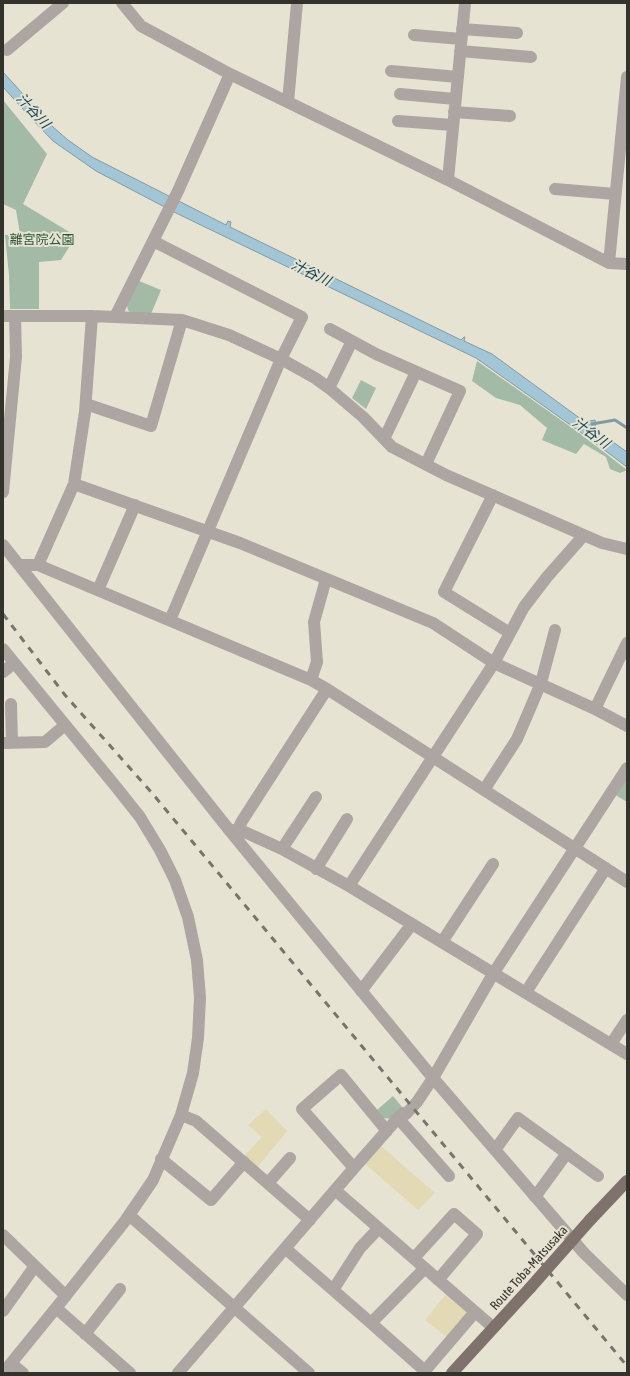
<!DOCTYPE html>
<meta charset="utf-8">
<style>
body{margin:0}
#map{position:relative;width:630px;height:1376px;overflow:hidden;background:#e7e3d2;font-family:"Asap Condensed",sans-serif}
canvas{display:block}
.frame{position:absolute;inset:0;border:4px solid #33322b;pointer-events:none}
</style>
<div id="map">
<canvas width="630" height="1376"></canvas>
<div class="frame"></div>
</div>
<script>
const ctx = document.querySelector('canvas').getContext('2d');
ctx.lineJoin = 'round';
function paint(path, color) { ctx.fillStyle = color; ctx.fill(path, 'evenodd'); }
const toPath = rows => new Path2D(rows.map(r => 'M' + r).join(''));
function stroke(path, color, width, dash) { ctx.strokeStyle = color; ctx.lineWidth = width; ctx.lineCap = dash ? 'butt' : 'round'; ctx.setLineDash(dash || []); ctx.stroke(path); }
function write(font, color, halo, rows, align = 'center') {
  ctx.font = font + ' "Asap Condensed","Noto Sans JP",sans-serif'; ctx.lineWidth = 4; ctx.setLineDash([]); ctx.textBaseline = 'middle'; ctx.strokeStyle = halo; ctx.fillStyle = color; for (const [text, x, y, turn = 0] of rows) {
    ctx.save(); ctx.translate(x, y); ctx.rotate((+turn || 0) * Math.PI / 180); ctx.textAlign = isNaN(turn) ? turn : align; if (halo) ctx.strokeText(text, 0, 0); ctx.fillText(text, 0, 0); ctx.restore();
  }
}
const green = toPath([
 [3,100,47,154,23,204,76,236,61,260,39,262,39,309,10,309,9,275,5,235,20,234,16,210,3,204],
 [139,281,161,290,151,314,131,313,128,310,127,305],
 [477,361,578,432,627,470,620,473,610,469,606,457,584,444,576,454,542,440,547,428,520,405,496,398,472,381],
 [361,380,376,388,366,409,352,398],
 [627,774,627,802,614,794],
 [393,1096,402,1107,392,1119,383,1118,377,1110]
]);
const sand = toPath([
 [266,1109,287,1131,256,1169,243,1157,262,1137,248,1125],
 [380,1145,435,1193,418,1210,364,1163],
 [446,1294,472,1314,451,1340,425,1320]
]);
const water = toPath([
 [3,72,53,127,68,140,92,157,226,225,228,221,231,222,230,227,461,340,464,337,465,337,464,341,492,354,585,422,595,420,596,425,592,427,627,452,627,467,579,431,476,358,178,214,96,171,53,141,30,117,3,87,3,72]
]);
const stream = toPath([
 [592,424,615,420,627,428]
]);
const minor = toPath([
 [122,3,141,26,230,74,448,180,609,263,627,264],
 [462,29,517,33],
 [414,35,461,39],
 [7,50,63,3],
 [460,51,531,57],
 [391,71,458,77],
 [400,94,455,99],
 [288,102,297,3],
 [454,112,510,116],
 [398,121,453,125],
 [448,180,465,3],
 [555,189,615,194],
 [153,241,302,317,281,359,170,620],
 [609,263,627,77],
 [3,316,92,316,182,320,229,335,281,359,315,378,329,388,363,417,392,447,446,475,602,543,627,549],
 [115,317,178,191,230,74],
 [330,329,376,354,460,391,426,464],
 [329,388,352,341],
 [86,404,151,426,182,320],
 [384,439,416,372],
 [74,484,240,543,433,623,494,663,595,709,627,726],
 [3,492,16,357,15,316],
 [493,495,444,592,510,633],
 [3,545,230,831,433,1078,584,1253,627,1295],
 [20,565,38,565,311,680,327,689,627,882],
 [38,565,74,484,85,412,92,316],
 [98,590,135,505],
 [3,649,117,788,140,817,160,850,175,880,188,917,197,960,200,998,198,1038,193,1073,181,1115,153,1180,125,1221,56,1308,3,1373],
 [3,672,14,663],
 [311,680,317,662,314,622,326,579],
 [11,704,12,743],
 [595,709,627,643],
 [3,743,45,742,65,725],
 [484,790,517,739,541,683,555,630],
 [238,829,242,821,327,689],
 [230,831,238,829,282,849,349,886,627,1054],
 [282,849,316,797],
 [316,869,347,819],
 [349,886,494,663,524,607,547,577,584,535],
 [442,942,493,864],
 [361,991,412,924],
 [526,992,606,868],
 [611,1044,627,1020],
 [181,1115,196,1121,310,1220],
 [398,1118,449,1176],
 [495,1150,518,1118,598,1176],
 [161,1159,211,1200,244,1162],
 [354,1168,302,1109,341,1075,387,1131],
 [268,1183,290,1158],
 [335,1190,488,1323],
 [535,1197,567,1153],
 [129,1215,309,1373],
 [3,1235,66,1296],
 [286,1249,371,1323],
 [414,1258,454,1214,477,1234,438,1280],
 [425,1268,371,1323,425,1371],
 [333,1290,360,1248,378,1229],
 [56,1308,130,1373],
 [3,1311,35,1266],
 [85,1334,120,1289],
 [11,1363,23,1373],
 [178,1373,354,1168,398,1118,403,1113,406,1114,417,1102,433,1078,493,974,627,768],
 [423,1373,475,1312]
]);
const major = toPath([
 [590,1220,627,1181],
 [452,1373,530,1288]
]);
const rail = toPath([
 [3,614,65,695,152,793,627,1366]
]);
const majorBridge = toPath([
 [530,1288,590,1220]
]);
const parkNames = [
 ["離宮院公園",42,240]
];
const streetNames = [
 ["Route Toba-Matsusaka",529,1268,-48]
];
const waterNames = [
 ["汁谷川",33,111,47],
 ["汁谷川",311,273,26],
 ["汁谷川",591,433,36]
];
paint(green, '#a3baa7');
paint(sand, '#e3d9b4');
paint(water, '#a3c6d6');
stroke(water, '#819aa3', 1);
stroke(stream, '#819aa3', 3);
stroke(minor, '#ada5a1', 12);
stroke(major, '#7f716b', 12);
stroke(rail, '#77756b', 3, [7, 7]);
stroke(majorBridge, '#7f716b', 12);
write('13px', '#2a5737', '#e7e3d2', parkNames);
write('13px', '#33322b', '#e7e3d2', streetNames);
write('italic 14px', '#0d3e51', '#e7e3d2', waterNames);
</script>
